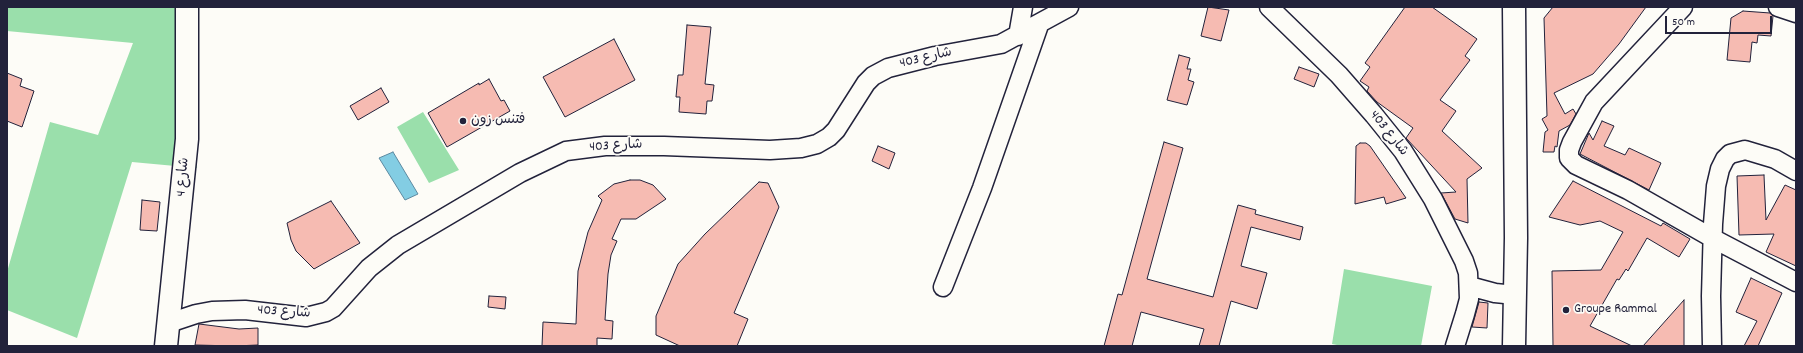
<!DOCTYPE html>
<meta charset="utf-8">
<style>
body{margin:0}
#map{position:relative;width:1803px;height:353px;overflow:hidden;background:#fdfcf7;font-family:Dekko,sans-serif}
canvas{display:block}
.frame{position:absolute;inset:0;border:8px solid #22223b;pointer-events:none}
.scale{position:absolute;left:1665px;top:16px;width:107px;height:18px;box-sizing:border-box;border:2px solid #22223b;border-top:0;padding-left:5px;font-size:12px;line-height:14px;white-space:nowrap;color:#22223b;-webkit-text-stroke:3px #fdfcf7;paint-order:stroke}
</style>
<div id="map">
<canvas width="1803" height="353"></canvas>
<div class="frame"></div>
<div class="scale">50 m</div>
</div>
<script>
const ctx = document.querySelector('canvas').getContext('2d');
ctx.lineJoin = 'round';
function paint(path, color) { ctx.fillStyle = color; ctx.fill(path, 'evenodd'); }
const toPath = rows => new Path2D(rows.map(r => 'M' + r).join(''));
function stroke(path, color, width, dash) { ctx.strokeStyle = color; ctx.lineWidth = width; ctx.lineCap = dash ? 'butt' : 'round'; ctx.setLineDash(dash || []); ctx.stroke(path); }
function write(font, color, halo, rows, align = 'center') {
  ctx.font = font + ' Dekko,"Playpen Sans Arabic",sans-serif'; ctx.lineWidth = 3.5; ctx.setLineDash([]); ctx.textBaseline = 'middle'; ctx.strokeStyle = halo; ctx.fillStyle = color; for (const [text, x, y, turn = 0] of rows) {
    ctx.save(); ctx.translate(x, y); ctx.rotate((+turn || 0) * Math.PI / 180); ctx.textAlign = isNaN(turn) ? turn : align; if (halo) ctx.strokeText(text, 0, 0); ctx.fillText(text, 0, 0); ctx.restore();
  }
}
const green = toPath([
 [7,7,190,7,190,87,197,168,132,162,77,338,7,310,7,272,50,122,98,135,133,43,7,31],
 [423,112,459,170,429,183,397,127],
 [1344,269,1432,286,1421,346,1342,346,1332,344]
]);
const water = toPath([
 [393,152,418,194,405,200,379,158,393,152]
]);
const building = toPath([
 [1208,7,1229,10,1221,41,1201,36,1208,7],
 [1405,7,1432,7,1477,39,1465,56,1470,60,1440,100,1456,111,1442,131,1482,168,1467,179,1468,223,1455,219,1441,193,1456,192,1406,138,1413,128,1377,102,1367,91,1369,87,1360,81,1370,67,1365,63,1405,7],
 [1553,7,1646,7,1619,44,1593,74,1554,93,1565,114,1573,109,1576,114,1570,125,1559,131,1557,147,1555,146,1554,152,1543,152,1545,132,1548,130,1542,119,1547,116,1544,18,1553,7],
 [1743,11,1770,13,1773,16,1771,36,1758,35,1757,43,1752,42,1750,62,1727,60,1731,18,1743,11],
 [687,25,711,27,705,84,714,85,712,101,707,101,706,114,679,112,680,97,676,97,678,75,683,75,687,25],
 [614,39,635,80,565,117,543,77,614,39],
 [1179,55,1190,58,1187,69,1191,69,1188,80,1194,82,1187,105,1167,100,1179,55],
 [1299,67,1319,74,1314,87,1294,79,1299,67],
 [7,73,22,79,20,86,34,91,22,127,7,121,7,73],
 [489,79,501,101,504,100,510,111,447,147,428,113,479,83,479,85,489,79],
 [381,88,389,102,358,120,350,106,381,88],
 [1602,121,1614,126,1604,146,1625,155,1629,148,1661,163,1649,190,1580,154,1589,133,1593,140,1602,121],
 [1164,142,1183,148,1147,279,1213,297,1238,205,1256,210,1255,214,1303,227,1300,240,1251,227,1241,266,1267,273,1257,309,1231,301,1219,346,1199,346,1204,329,1141,312,1132,346,1104,346,1118,294,1122,295,1164,142],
 [1360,143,1366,143,1370,146,1406,198,1386,204,1384,197,1355,204,1356,146,1360,143],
 [878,146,895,153,889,169,872,161,878,146],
 [1764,175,1766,220,1785,185,1796,190,1796,266,1766,252,1774,234,1739,235,1737,176,1764,175],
 [630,180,640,180,653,185,666,199,636,219,621,219,612,239,617,241,611,255,608,274,605,320,613,321,612,339,597,338,597,346,542,346,543,322,576,324,578,271,588,232,602,200,598,196,614,184,630,180],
 [1573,181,1661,226,1663,223,1690,239,1679,257,1647,238,1628,271,1626,269,1619,280,1617,279,1590,326,1632,346,1553,346,1552,271,1601,270,1623,232,1600,221,1580,225,1549,217,1573,181],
 [759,182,768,183,779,207,734,313,748,319,737,346,680,346,656,335,656,316,678,264,705,234,759,182],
 [142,200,160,202,157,231,140,230,142,200],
 [331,201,360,243,314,269,296,251,291,240,287,223,331,201],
 [1751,278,1782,293,1758,346,1744,346,1757,321,1736,312,1751,278],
 [489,296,506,297,505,309,488,307,489,296],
 [1684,300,1684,346,1643,346,1684,300],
 [1479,302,1488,303,1487,328,1472,327,1479,302],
 [199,324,239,329,258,328,258,345,235,346,195,345,199,324]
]);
const minor = toPath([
 [1269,7,1339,75,1374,115,1403,151,1433,199,1464,261,1468,273,1469,299,1465,314,1455,346],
 [1683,7,1594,102,1572,142,1569,150,1569,158,1576,165,1628,190,1714,239,1796,282],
 [1778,7,1796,13],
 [1018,36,1023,7],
 [1469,286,1495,293,1515,295],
 [943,287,982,188,1039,25],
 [169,323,196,314,212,311,245,310,306,317,326,312,333,308,369,268,398,245,520,173,566,151,605,146,664,146,770,150,801,148,817,144,829,137,836,130,866,83,873,76,888,68,935,56,1001,44,1069,7],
 [1712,346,1711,296,1713,224,1716,186,1720,169,1725,159,1730,154,1745,150,1775,159,1796,171]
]);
const major = toPath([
 [166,346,187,139,187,7]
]);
const highway = toPath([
 [1514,7,1516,238,1514,346]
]);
const markers = [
 [463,121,4,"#22223b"],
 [1566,310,4,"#22223b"]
];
const streetNames = [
 ["شارع 403",926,59,-13],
 ["شارع 403",1388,134,52],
 ["شارع 403",616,147,-3],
 ["شارع 4",184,177,-85],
 ["شارع 403",284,313,4]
];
const poiNames = [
 ["فتنس زون",471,121],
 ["Groupe Rammal",1574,310]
];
paint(green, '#9adfab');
paint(water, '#83cde3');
stroke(water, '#5c89a0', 1);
paint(building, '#f6bbb2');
stroke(building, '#22223b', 1);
stroke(minor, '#22223b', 21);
stroke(major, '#22223b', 25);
stroke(highway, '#22223b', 25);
stroke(minor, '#fdfcf7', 18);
stroke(major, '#fdfcf7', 22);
stroke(highway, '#fdfcf7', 22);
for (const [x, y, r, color] of markers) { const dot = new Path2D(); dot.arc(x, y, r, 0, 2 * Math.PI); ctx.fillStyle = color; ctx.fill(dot); stroke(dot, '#fdfcf7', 1.5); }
write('14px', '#22223b', '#fdfcf7', streetNames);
write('14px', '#22223b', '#fdfcf7', poiNames, 'left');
</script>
